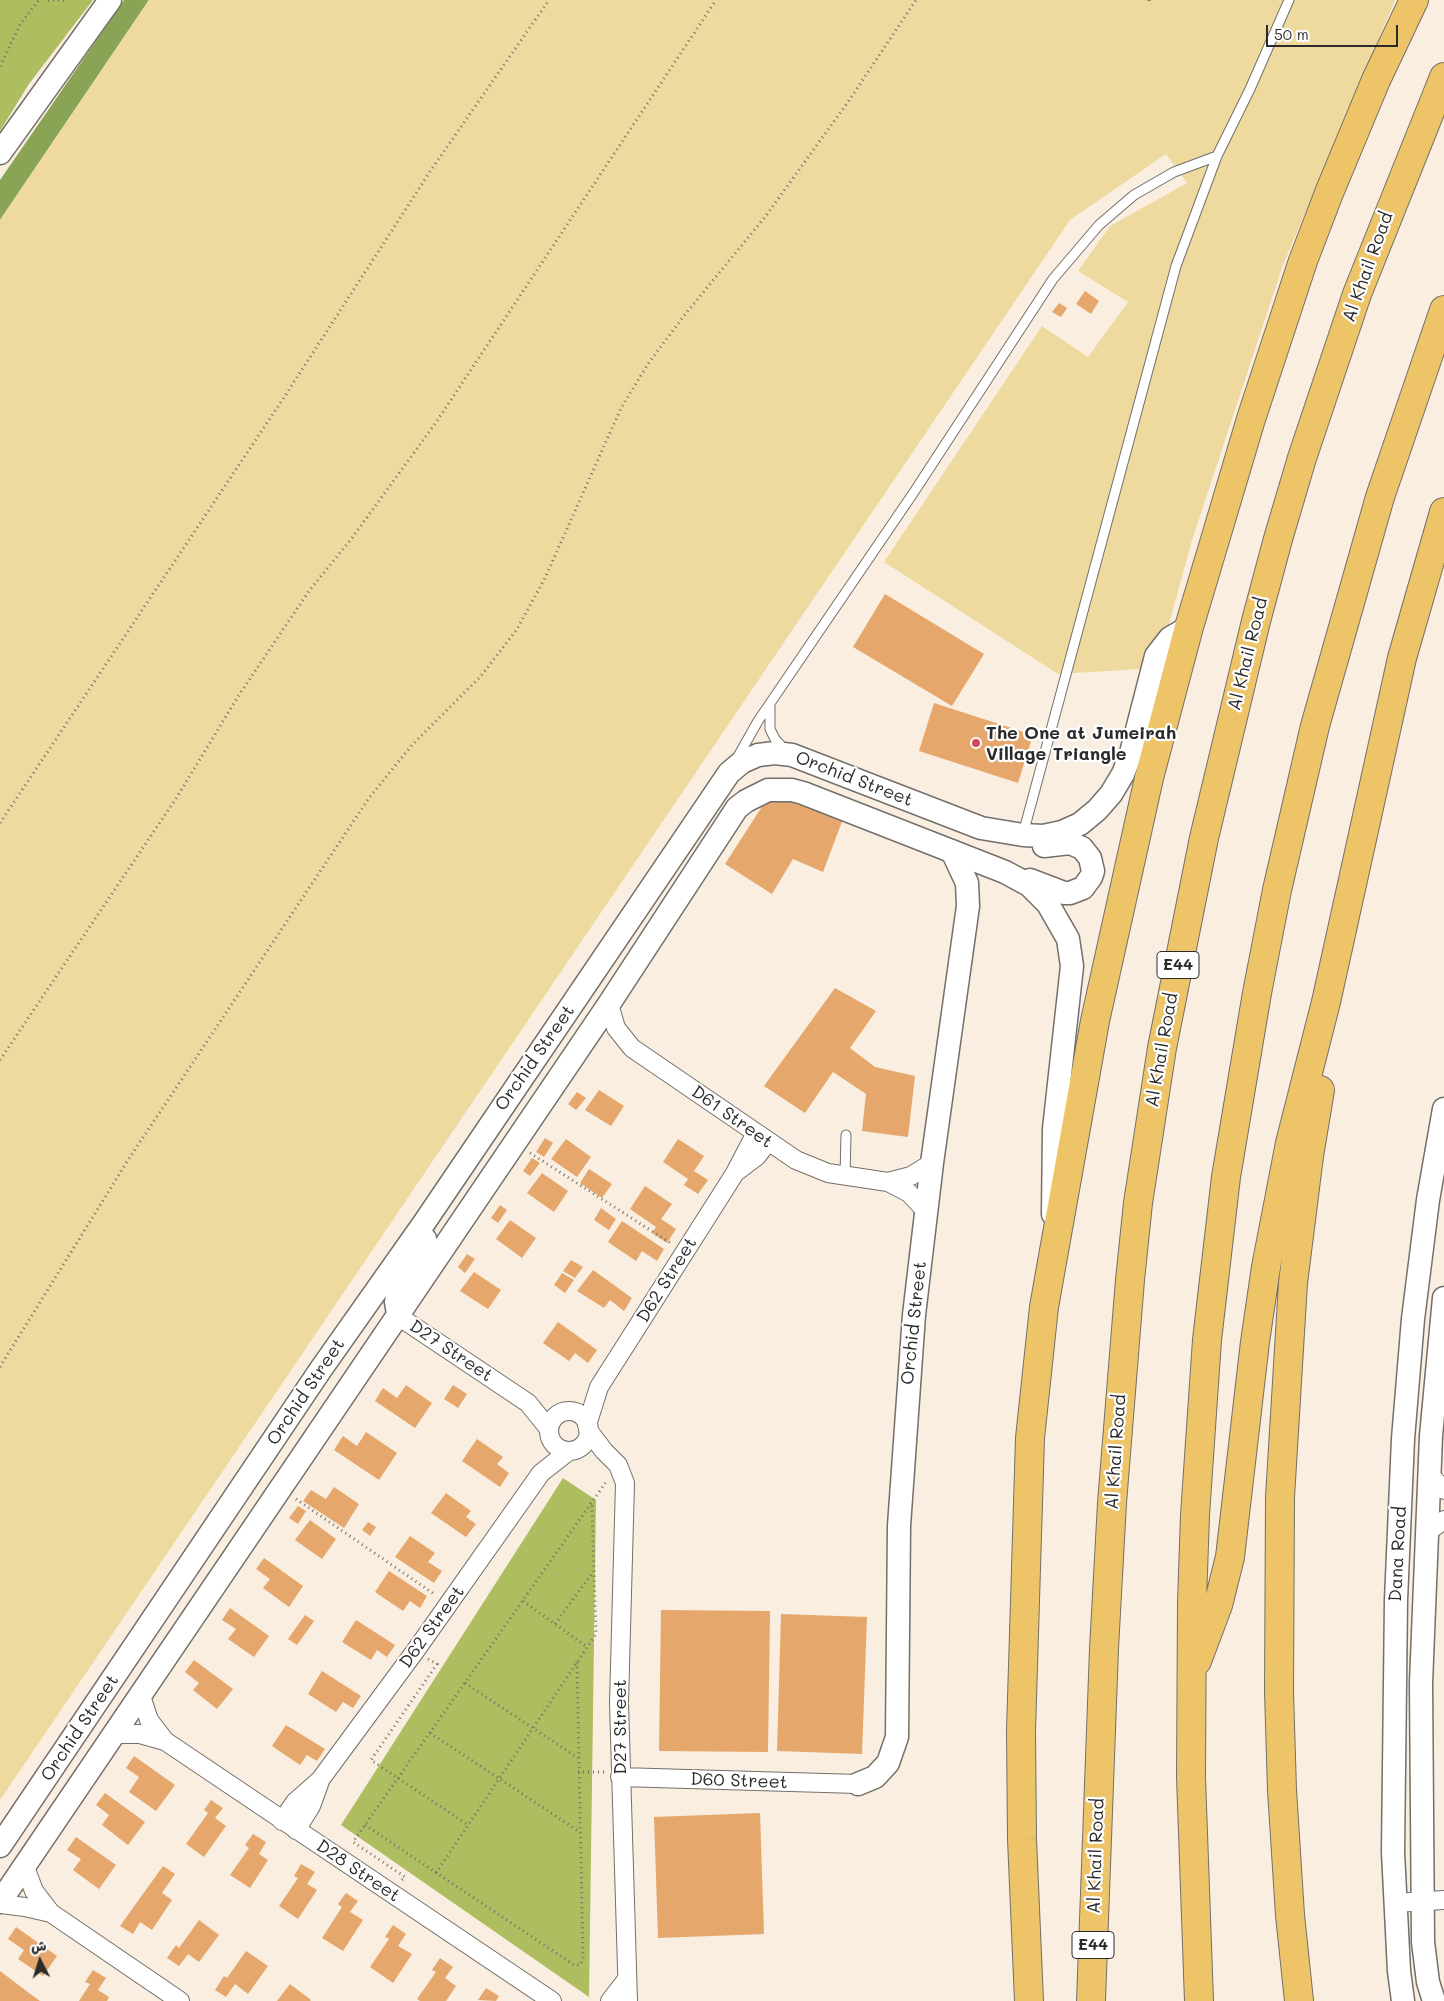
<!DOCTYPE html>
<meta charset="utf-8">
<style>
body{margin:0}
#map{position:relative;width:1444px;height:2001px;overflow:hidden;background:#faeee0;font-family:Mali,"Playpen Sans Arabic",sans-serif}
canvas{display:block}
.north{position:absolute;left:15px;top:1936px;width:50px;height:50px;-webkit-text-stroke:4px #fff;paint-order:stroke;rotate:355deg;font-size:14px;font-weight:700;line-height:20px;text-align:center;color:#2b2b2b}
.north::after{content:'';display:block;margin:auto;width:18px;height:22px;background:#2b2b2b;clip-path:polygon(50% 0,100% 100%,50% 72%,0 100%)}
.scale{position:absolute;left:1266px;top:25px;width:132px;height:22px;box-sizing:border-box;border:2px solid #2b2b2b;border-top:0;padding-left:6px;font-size:15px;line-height:18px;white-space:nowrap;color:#2b2b2b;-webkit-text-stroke:4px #fff;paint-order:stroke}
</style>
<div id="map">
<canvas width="1444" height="2001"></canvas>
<div class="north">ش</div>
<div class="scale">50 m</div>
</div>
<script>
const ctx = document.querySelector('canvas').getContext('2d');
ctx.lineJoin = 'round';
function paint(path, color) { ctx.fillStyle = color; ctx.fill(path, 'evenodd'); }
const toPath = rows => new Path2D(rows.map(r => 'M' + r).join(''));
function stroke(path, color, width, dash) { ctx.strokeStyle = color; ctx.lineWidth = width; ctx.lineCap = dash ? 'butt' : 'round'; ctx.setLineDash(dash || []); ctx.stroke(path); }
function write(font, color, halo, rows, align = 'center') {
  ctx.font = font + ' Mali,sans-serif'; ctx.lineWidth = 4.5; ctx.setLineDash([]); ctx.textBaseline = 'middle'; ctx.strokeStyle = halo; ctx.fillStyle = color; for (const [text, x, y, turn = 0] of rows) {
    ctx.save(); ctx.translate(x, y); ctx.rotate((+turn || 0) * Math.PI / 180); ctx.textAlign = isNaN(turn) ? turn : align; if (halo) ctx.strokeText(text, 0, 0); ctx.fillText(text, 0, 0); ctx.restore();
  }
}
const green = toPath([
 [0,0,93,0,29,84,0,131],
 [563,1478,596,1500,589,1997,341,1825]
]);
const forest = toPath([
 [124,0,149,0,0,220,0,180]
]);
const sand = toPath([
 [149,0,1395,0,1283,265,1192,540,1157,668,1058,674,884,562,1042,326,1088,357,1128,302,1078,271,1110,226,1187,183,1166,154,1070,220,0,1800,0,220]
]);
const building = toPath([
 [1085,291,1099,301,1091,314,1076,304],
 [1059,303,1067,308,1061,317,1052,312],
 [885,594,984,654,952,706,853,647],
 [934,703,1033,735,1018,783,919,751],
 [772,791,843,819,823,872,793,859,772,894,725,864],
 [835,988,876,1011,850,1048,875,1067,915,1076,908,1137,862,1131,866,1094,833,1072,805,1113,764,1086],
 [599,1090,624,1106,611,1126,585,1110],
 [577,1092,586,1098,576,1110,568,1104],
 [545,1138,553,1143,544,1157,536,1152],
 [566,1139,591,1157,577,1177,551,1159],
 [678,1139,704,1156,694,1171,708,1180,698,1194,684,1185,688,1179,663,1162],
 [532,1158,540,1163,530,1176,523,1171],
 [589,1169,612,1184,602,1198,580,1183],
 [542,1173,568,1191,554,1212,527,1193],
 [645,1186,672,1204,661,1219,676,1229,667,1243,652,1233,656,1227,630,1209],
 [500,1205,507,1210,498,1223,491,1218],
 [601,1208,616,1219,609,1230,594,1220],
 [510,1220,536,1238,522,1258,496,1239],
 [622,1221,664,1249,657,1261,642,1251,636,1261,608,1242],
 [467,1254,475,1259,465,1273,458,1267],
 [571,1260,583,1267,575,1278,563,1271],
 [593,1270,632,1298,624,1311,610,1300,604,1308,577,1291],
 [474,1272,501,1290,488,1309,460,1291],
 [562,1273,574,1280,565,1293,554,1285],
 [558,1322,597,1350,588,1363,575,1353,569,1361,543,1343],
 [406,1385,432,1403,415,1428,375,1401,383,1388,397,1398],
 [453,1385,467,1394,458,1408,444,1399],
 [366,1432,397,1453,379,1480,334,1450,343,1436,357,1446],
 [477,1439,503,1457,497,1464,509,1473,500,1487,462,1461],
 [334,1487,359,1504,344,1528,303,1501,311,1490,326,1499],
 [446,1493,471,1511,466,1517,476,1524,466,1537,431,1513],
 [298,1506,306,1511,298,1524,289,1518],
 [310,1520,336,1539,322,1559,295,1540],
 [368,1522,376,1527,370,1536,362,1530],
 [410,1536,435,1553,428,1562,442,1571,434,1583,395,1557],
 [264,1558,303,1586,289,1607,263,1588,270,1579,256,1569],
 [389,1571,427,1596,420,1608,410,1601,403,1611,375,1592],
 [230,1608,269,1636,254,1657,228,1639,236,1629,222,1620],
 [661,1610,770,1611,768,1752,659,1751],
 [781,1614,867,1617,862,1754,777,1751],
 [305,1615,314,1621,297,1645,288,1639],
 [356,1620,395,1645,387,1657,377,1650,371,1660,342,1642],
 [194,1660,233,1689,217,1709,193,1690,199,1683,185,1672],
 [322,1671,361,1696,353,1708,343,1702,336,1712,308,1694],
 [286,1725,325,1749,317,1761,307,1755,300,1765,272,1746],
 [134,1756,175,1785,156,1811,129,1792,139,1777,126,1768],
 [105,1793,145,1822,128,1845,102,1825,109,1815,96,1805],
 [211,1800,223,1808,215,1818,226,1826,204,1857,186,1844,208,1813,204,1810],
 [760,1813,764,1934,658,1938,654,1817],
 [253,1834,266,1842,259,1854,268,1860,250,1888,230,1875,249,1848,245,1845],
 [76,1837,116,1865,99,1889,73,1870,81,1859,67,1850],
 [301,1864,315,1872,307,1884,317,1890,298,1919,279,1906,298,1878,294,1876],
 [163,1866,175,1874,162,1893,172,1900,152,1930,140,1922,133,1934,120,1926],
 [346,1893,358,1901,350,1912,363,1920,343,1951,322,1938,342,1907,338,1904],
 [199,1920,219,1935,199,1962,188,1954,179,1966,167,1958,176,1945,179,1948],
 [393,1925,406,1934,398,1946,412,1954,393,1983,370,1967,389,1939,385,1937],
 [16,1927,57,1956,43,1976,18,1959,24,1950,8,1939],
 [246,1951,268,1966,248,1994,235,1984,226,1997,215,1990,224,1976,227,1978],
 [440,1958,453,1967,445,1978,456,1986,446,2001,420,2001,417,1999,436,1972,432,1970],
 [93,1970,106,1978,98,1990,109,1997,107,2001,79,2001,90,1984,85,1982],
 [0,1971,29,1993,40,2001,0,2001],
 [290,1984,311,2000,310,2001,277,2001],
 [486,1988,499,1996,496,2001,478,2000]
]);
const path = toPath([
 [48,0,66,0],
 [1149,0,1150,5],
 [0,66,21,23,39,0],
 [0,823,283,399,431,170,549,0],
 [0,1060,177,797,237,698,274,643,309,591,352,538,437,421,716,0],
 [530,1153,672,1244],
 [0,1367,128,1160,369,798,412,745,481,676,517,629,545,578,621,408,650,361,683,317,765,217,848,102,916,0],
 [296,1499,434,1594],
 [523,1601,587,1647],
 [555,1624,593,1572],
 [428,1659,437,1664,371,1760,468,1825],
 [465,1683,578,1758],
 [430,1733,580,1832],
 [578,1772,605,1772],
 [365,1825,574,1965,580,1965,583,1959,577,1662],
 [436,1873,596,1634,592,1504],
 [402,1880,405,1877,353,1842,606,1482]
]);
const service = toPath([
 [770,707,770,729,775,739,784,749],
 [736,760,758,721,914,492,1053,279,1099,225,1134,195,1174,172,1217,156],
 [1023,834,1176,266,1217,156,1250,89,1289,0],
 [845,1176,846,1135]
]);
const minor = toPath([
 [609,1004,616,1028,632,1048,796,1160,828,1173,888,1182,909,1193,926,1211],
 [736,1172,757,1156,768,1142],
 [888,1182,911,1176,932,1163],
 [398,1316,528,1403,549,1429],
 '549 1431a20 20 0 1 1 40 0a20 20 0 1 1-40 0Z',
 [587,1425,599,1387,735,1173,756,1133],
 [588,1430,604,1451,618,1465,625,1483,619,1703,628,2001],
 [1428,1473,1444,1490],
 [1426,1533,1444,1520],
 [141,1696,149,1720,165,1741],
 [115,1734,140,1734,165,1741,552,2001],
 [620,1777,858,1784],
 [282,1821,295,1802,320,1780,416,1650,541,1473,569,1451],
 [296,1830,311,1806,320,1781],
 [25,1867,34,1891,51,1913,180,2001],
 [1395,1903,1444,1900],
 [0,1904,25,1907,51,1913],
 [610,2001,627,1979]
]);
const tertiary = toPath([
 [0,153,110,0],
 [1030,880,1064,893,1070,893,1083,888,1091,877,1093,871,1090,858,1082,848,1070,843,1044,846],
 [398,1314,396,1302,399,1287,422,1251,425,1239],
 [858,1784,875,1777,888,1763,897,1737,899,1526,914,1315,932,1163,968,906,967,883,952,851],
 [0,1846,321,1369,424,1223,729,773,742,762,758,755,775,753,792,755,981,828,1023,835,1043,836,1062,832,1080,824,1097,810,1111,794,1123,774,1131,753,1156,656,1170,638,1189,627],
 [0,1902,609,1004,737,808,746,801,768,790,792,790,803,793,1005,872,1029,885,1048,904,1068,939,1072,966,1054,1129,1053,1214],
 [1403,2001,1399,1971,1393,1852,1396,1600,1403,1439,1413,1319,1428,1200,1444,1109],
 [1434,2001,1428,1982,1423,1942,1421,1683,1431,1436,1444,1298]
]);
const motorway = toPath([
 [1197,1661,1218,1605,1230,1557,1255,1342,1266,1267,1290,1143,1326,1002,1402,658,1444,512],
 [1029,2001,1022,1839,1021,1731,1030,1438,1044,1307,1095,1021,1149,778,1189,627,1251,419,1303,261,1329,193,1376,80,1414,0],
 [1091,2001,1104,1649,1112,1503,1130,1280,1138,1203,1162,1048,1204,838,1256,621,1278,539,1302,458,1357,294,1444,77],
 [1199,2001,1191,1777,1192,1602,1195,1515,1207,1340,1226,1177,1257,993,1277,890,1315,726,1380,497,1444,310],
 [1299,2001,1290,1915,1282,1790,1279,1692,1280,1497,1293,1283,1309,1156,1320,1090]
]);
const markers = [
 [976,743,5,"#d1495b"]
];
const shields = [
 [1178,965,42],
 [1093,1945,42]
];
const shieldNames = [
 ["E44",1178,965],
 ["E44",1093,1945]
];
const streetNames = [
 ["Al Khail Road",1368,267,-70],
 ["Al Khail Road",1248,654,-76],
 ["Orchid Street",854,779,21],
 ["Al Khail Road",1162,1050,-80],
 ["Orchid Street",535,1058,-55],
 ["D61 Street",732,1117,35],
 ["D62 Street",667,1280,-58],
 ["Orchid Street",914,1323,-84],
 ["D27 Street",451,1351,34],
 ["Orchid Street",306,1392,-56],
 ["Al Khail Road",1116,1452,-86],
 ["Dana Road",1398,1554,-87],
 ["D62 Street",432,1627,-54],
 ["D27 Street",620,1727,-90],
 ["Orchid Street",80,1728,-56],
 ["D60 Street",739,1781,2],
 ["Al Khail Road",1096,1856,-88],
 ["D28 Street",358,1871,34]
];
const poiNames = [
 ["The One at Jumeirah",986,733],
 ["Village Triangle",986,754]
];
paint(green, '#aebd60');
paint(forest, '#8aa456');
paint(sand, '#eeda9e');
paint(building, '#e5a76b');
stroke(service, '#736f6a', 11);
stroke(minor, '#736f6a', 20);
stroke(tertiary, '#736f6a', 25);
stroke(motorway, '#736f6a', 30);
stroke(path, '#736f6a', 3, [1, 4]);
stroke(service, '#fff', 9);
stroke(minor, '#fff', 18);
stroke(tertiary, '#fff', 22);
stroke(motorway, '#eec469', 28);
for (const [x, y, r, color] of markers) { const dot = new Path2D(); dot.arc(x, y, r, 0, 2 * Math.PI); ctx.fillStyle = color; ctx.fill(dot); stroke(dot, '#fff', 2); }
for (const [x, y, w] of shields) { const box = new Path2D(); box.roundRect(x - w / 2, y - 13.5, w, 27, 4); ctx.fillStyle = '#fff'; ctx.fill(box); stroke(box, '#2b2b2b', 1); }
write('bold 16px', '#2b2b2b', null, shieldNames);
write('18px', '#2b2b2b', '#fff', streetNames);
write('bold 18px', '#2b2b2b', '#fff', poiNames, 'left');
</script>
